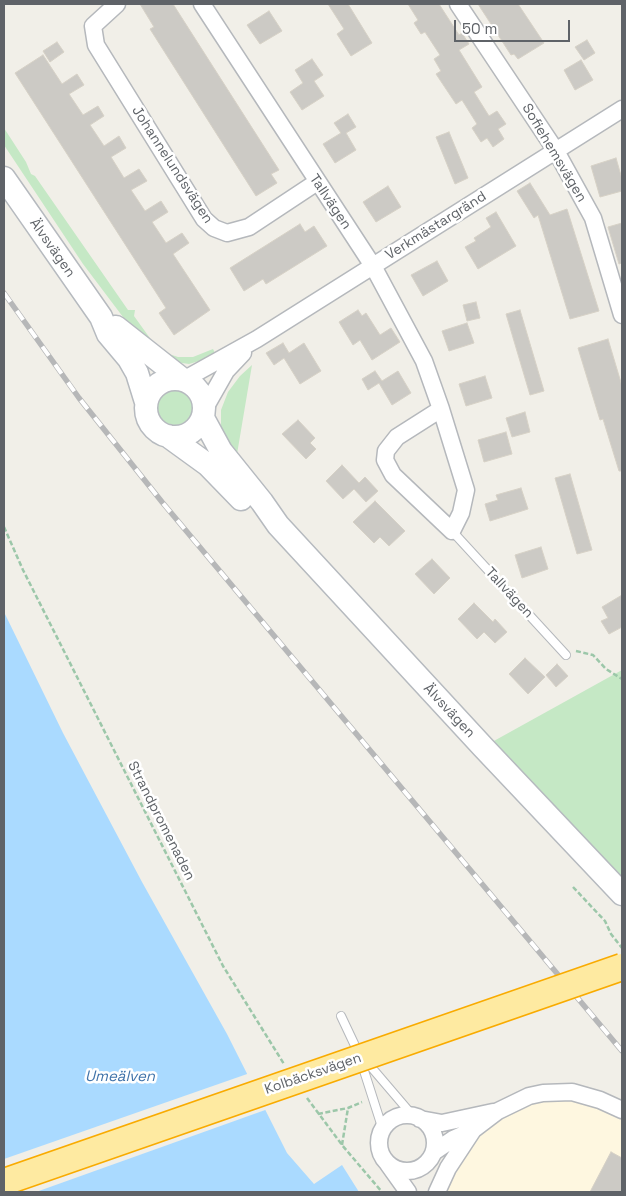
<!DOCTYPE html>
<meta charset="utf-8">
<style>
body{margin:0}
#map{position:relative;width:626px;height:1196px;overflow:hidden;background:#f1efe8;font-family:"Space Grotesk",sans-serif}
canvas{display:block}
.frame{position:absolute;inset:0;border:5px solid #5f6368;pointer-events:none}
.scale{position:absolute;left:454px;top:20px;width:116px;height:22px;box-sizing:border-box;border:2px solid #5f6368;border-top:0;padding-left:6px;font-size:15px;line-height:18px;white-space:nowrap;color:#5f6368;-webkit-text-stroke:4px #fff;paint-order:stroke}
</style>
<div id="map">
<canvas width="626" height="1196"></canvas>
<div class="frame"></div>
<div class="scale">50 m</div>
</div>
<script>
const ctx = document.querySelector('canvas').getContext('2d');
ctx.lineJoin = 'round';
function paint(path, color) { ctx.fillStyle = color; ctx.fill(path, 'evenodd'); }
const toPath = rows => new Path2D(rows.map(r => 'M' + r).join(''));
function stroke(path, color, width, dash) { ctx.strokeStyle = color; ctx.lineWidth = width; ctx.lineCap = dash ? 'butt' : 'round'; ctx.setLineDash(dash || []); ctx.stroke(path); }
function write(font, color, halo, rows, align = 'center') {
  ctx.font = font + ' "Space Grotesk",sans-serif'; ctx.lineWidth = 5; ctx.setLineDash([]); ctx.textBaseline = 'middle'; ctx.strokeStyle = halo; ctx.fillStyle = color; for (const [text, x, y, turn = 0] of rows) {
    ctx.save(); ctx.translate(x, y); ctx.rotate((+turn || 0) * Math.PI / 180); ctx.textAlign = isNaN(turn) ? turn : align; if (halo) ctx.strokeText(text, 0, 0); ctx.fillText(text, 0, 0); ctx.restore();
  }
}
const commercial = toPath([
 [543,1093,622,1110,622,1192,437,1192,473,1130]
]);
const green = toPath([
 [4,128,26,162,31,174,35,176,128,310,135,310,134,316,152,341,163,352,178,357,193,357,213,349,215,353,206,359,189,364,175,362,150,346,126,321,83,264,4,145],
 [252,365,236,460,221,432,221,410,228,392,240,376],
 '146 407a29 29 0 1 1 58 0a29 29 0 1 1-58 0Z',
 [622,670,622,894,483,747]
]);
const water = toPath([
 [4,612,63,733,142,882,227,1034,287,1153,314,1184,342,1165,359,1192,4,1192]
]);
const pier = toPath([
 [250,1073,268,1109,36,1192,4,1192,4,1159]
]);
const building = toPath([
 [140,4,173,4,279,170,271,174,277,183,256,196,150,29,154,27,140,4],
 [328,4,348,4,372,43,351,56,337,34,344,29,328,4],
 [408,4,439,4,459,35,462,33,469,44,459,50,482,87,474,92,489,116,497,111,506,124,498,129,504,139,493,147,487,138,481,142,472,128,477,124,462,100,456,104,436,74,441,71,434,59,440,55,425,32,421,34,414,23,418,20,408,4],
 [478,4,518,4,544,43,518,59,514,54,511,55,478,4],
 [269,11,282,31,260,44,247,25,269,11],
 [587,40,595,53,584,60,575,47,587,40],
 [57,42,64,52,50,62,43,51,57,42],
 [43,55,62,84,77,74,84,85,69,94,83,115,98,106,104,116,90,125,104,146,119,136,126,148,111,157,124,178,139,169,147,181,131,190,145,211,161,201,168,212,152,222,166,243,182,233,189,243,173,254,210,310,174,335,159,313,166,308,15,73,43,55],
 [312,59,323,75,314,81,324,96,302,110,290,92,303,83,295,70,312,59],
 [581,60,593,80,575,90,564,70,581,60],
 [348,114,356,127,346,133,356,150,335,163,323,144,341,133,334,123,348,114],
 [449,132,468,178,455,184,436,137,449,132],
 [616,158,622,179,622,191,600,197,591,166,616,158],
 [530,183,550,215,567,209,599,311,570,319,538,215,534,218,517,191,530,183],
 [388,186,401,207,376,222,363,202,388,186],
 [496,212,516,246,478,269,465,247,476,241,474,238,491,227,486,218,496,212],
 [622,223,622,263,619,264,608,227,622,223],
 [300,224,305,232,314,226,327,246,266,284,263,279,244,291,230,268,300,224],
 [437,261,448,281,423,296,411,275,437,261],
 [476,302,480,318,467,321,463,305,476,302],
 [358,310,362,316,366,313,380,335,391,328,400,342,372,360,360,340,353,345,339,322,358,310],
 [520,310,544,391,530,395,506,314,520,310],
 [467,323,474,343,449,351,442,331,467,323],
 [608,339,622,386,622,471,619,471,603,419,600,420,578,348,608,339],
 [283,343,289,353,304,343,321,371,300,384,284,358,274,365,266,353,283,343],
 [375,371,382,381,398,371,411,393,392,405,379,383,368,390,362,379,375,371],
 [485,376,492,398,466,406,459,384,485,376],
 [525,412,530,432,512,437,506,418,525,412],
 [298,420,315,438,310,443,316,449,306,459,282,434,298,420],
 [506,432,512,454,484,462,478,440,506,432],
 [342,465,359,483,365,477,378,491,366,502,354,489,343,499,326,481,342,465],
 [570,474,592,550,577,554,555,478,570,474],
 [521,488,528,509,490,521,485,504,498,500,496,495,521,488],
 [375,501,405,531,389,546,380,537,374,543,353,522,375,501],
 [541,547,548,569,522,578,515,555,541,547],
 [432,559,450,578,434,594,415,574,432,559],
 [622,595,622,627,609,634,601,621,608,618,602,607,622,595],
 [474,603,493,622,495,619,507,632,495,643,484,632,477,639,458,619,474,603],
 [525,658,545,677,528,694,509,674,525,658],
 [557,664,568,676,556,687,546,675,557,664],
 [611,1152,622,1158,622,1192,590,1192,611,1152]
]);
const path = toPath([
 [4,527,23,570,223,966,284,1064],
 [576,651,593,655,606,669,622,679],
 [573,887,605,921,611,934,622,948],
 [307,1098,342,1145,382,1192],
 [318,1114,348,1108,362,1102],
 [342,1145,348,1108]
]);
const service = toPath([
 [452,531,566,655],
 [341,1016,358,1052,383,1130],
 [366,1061,413,1116]
]);
const minor = toPath([
 [117,4,93,26,96,45,204,219,214,228,227,233,249,227,317,182],
 [202,4,373,266,424,361,441,409,466,490,461,513,452,531,393,475,385,460,386,451,397,437,441,409],
 [458,4,556,151,593,218,622,315],
 [185,379,257,339,622,109],
 [205,408,226,371,243,353],
 '379 1143a28 28 0 1 1 56 0a28 28 0 1 1-56 0Z',
 [420,1119,442,1123,493,1112],
 [434,1152,453,1139,473,1130,498,1111,529,1096,543,1093,572,1092,600,1100,622,1110],
 [388,1164,408,1192],
 [437,1192,448,1168,473,1130]
]);
const secondary = toPath([
 [4,178,101,317,108,334,129,359,137,373,146,402],
 [116,327,182,379],
 '146 408a29 29 0 1 1 58 0a29 29 0 1 1-58 0Z',
 [203,418,221,451,262,502,278,525,483,747,622,894],
 [168,436,208,465,241,499]
]);
const rail = toPath([
 [4,293,79,398,162,502,622,1051]
]);
const trunkBridge = toPath([
 [4,1182,622,967]
]);
const streetNames = [
 ["Sofiehemsvägen",554,153,59],
 ["Johannelundsvägen",172,165,57],
 ["Tallvägen",330,202,56],
 ["Verkmästargränd",436,226,-32],
 ["Älvsvägen",52,248,55],
 ["Tallvägen",509,593,47],
 ["Älvsvägen",449,711,47],
 ["Strandpromenaden",161,821,63],
 ["Kolbäcksvägen",313,1074,-19]
];
const waterNames = [
 ["Umeälven",120,1077]
];
paint(commercial, '#fef7e0');
paint(green, '#c5e8c5');
paint(water, '#aadaff');
paint(pier, '#f1efe8');
paint(building, '#cccac5');
stroke(building, '#d6d1c6', 1);
stroke(service, '#b5b8bc', 10);
stroke(minor, '#b5b8bc', 19);
stroke(secondary, '#b6babf', 25);
stroke(path, '#9cc7a9', 2.5, [5, 2.5]);
stroke(service, '#fff', 8);
stroke(minor, '#fff', 16);
stroke(secondary, '#fff', 22);
stroke(rail, '#b6b7b8', 5.5);
stroke(rail, '#fff', 4, [11]);
stroke(trunkBridge, '#f9ab00', 29, []);
stroke(trunkBridge, '#feeaa1', 26);
write('14px', '#5f6368', '#fff', streetNames);
write('italic 15px', '#4174aa', '#fff', waterNames);
</script>
